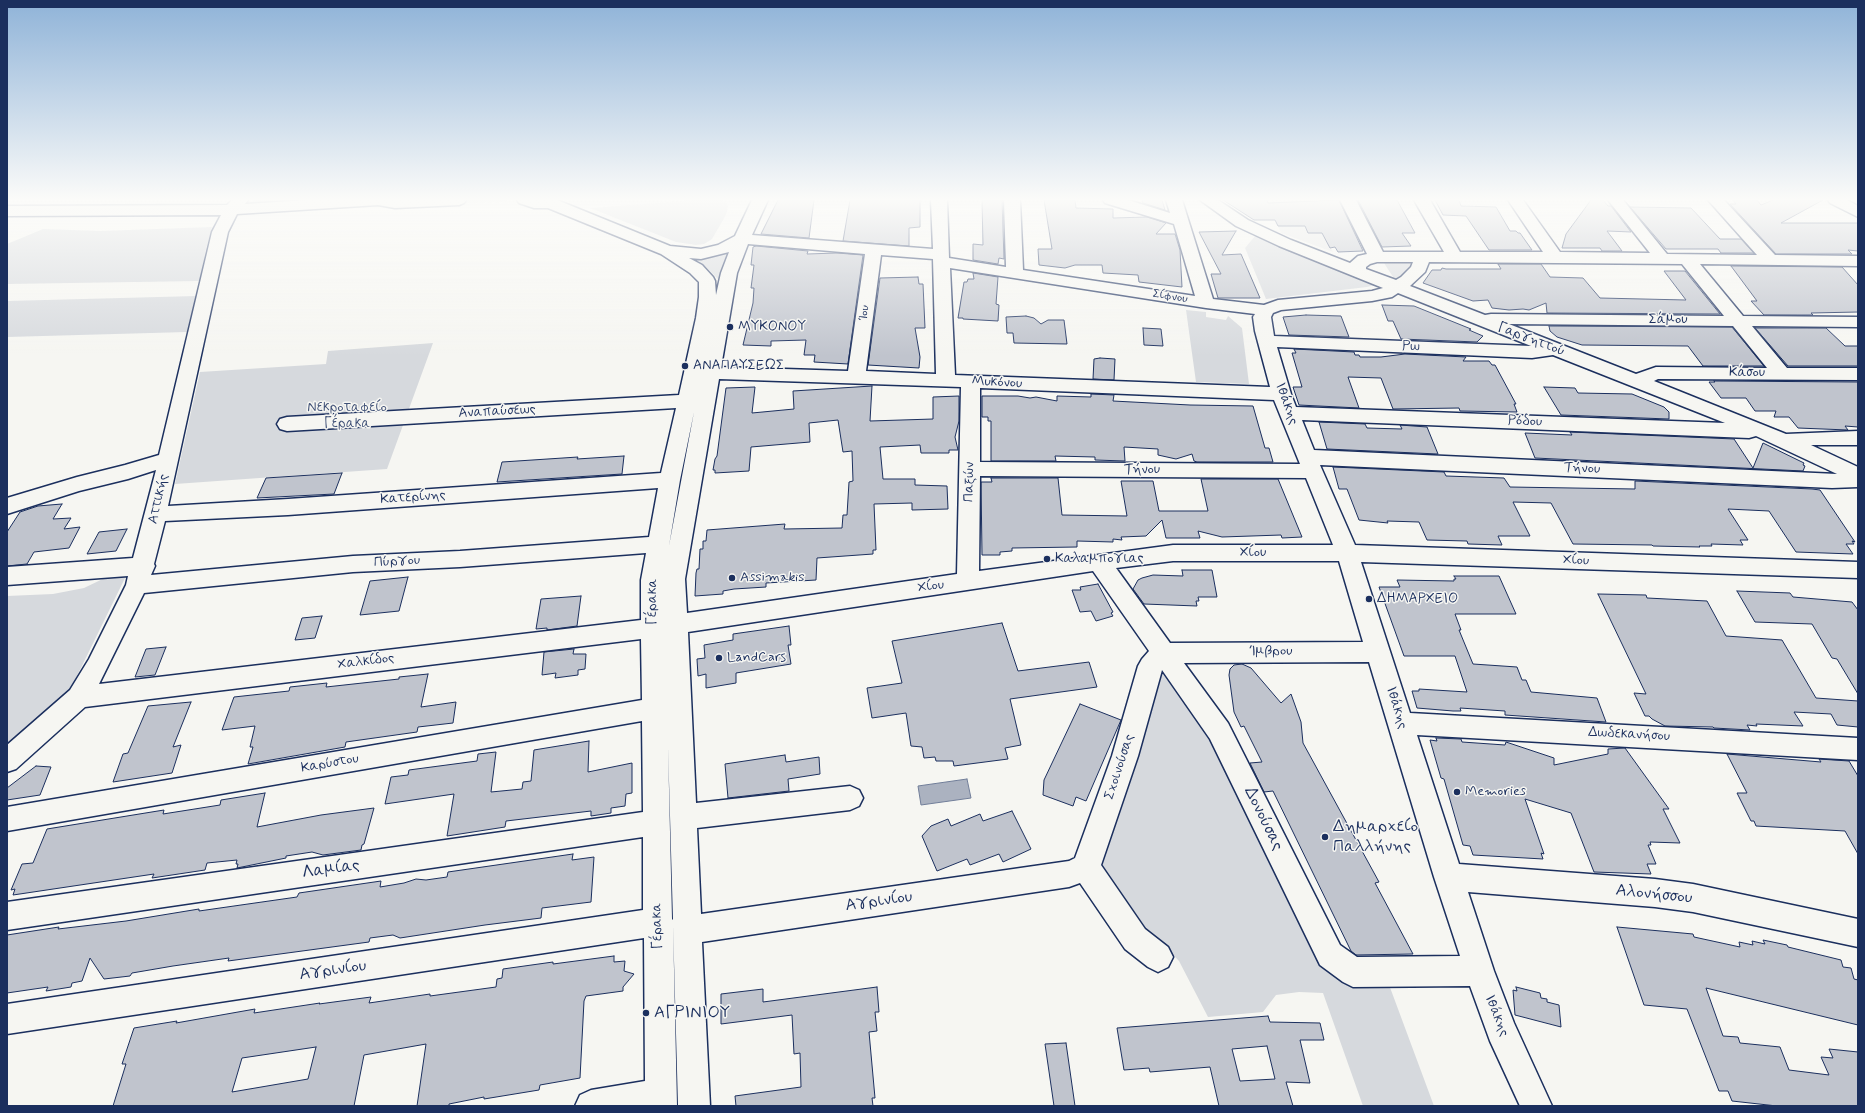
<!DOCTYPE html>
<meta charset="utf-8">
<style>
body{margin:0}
#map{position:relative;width:1865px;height:1113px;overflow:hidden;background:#f6f6f2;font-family:Mynerve,sans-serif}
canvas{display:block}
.frame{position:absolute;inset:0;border:8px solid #1b2f5e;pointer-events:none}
</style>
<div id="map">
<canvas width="1865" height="1113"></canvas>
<div class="frame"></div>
</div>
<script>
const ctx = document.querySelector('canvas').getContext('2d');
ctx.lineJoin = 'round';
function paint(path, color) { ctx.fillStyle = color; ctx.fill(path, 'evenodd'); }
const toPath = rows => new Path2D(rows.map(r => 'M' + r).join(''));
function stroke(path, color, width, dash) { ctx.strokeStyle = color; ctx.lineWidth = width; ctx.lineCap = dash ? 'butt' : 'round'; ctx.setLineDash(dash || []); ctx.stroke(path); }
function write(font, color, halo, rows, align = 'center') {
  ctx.font = font + ' Mynerve,sans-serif'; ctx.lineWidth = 3; ctx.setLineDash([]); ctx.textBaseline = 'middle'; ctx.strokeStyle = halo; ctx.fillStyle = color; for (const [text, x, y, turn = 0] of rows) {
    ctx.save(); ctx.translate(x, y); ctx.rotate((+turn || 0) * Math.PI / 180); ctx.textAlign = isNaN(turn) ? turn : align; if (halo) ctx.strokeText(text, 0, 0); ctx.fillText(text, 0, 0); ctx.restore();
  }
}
const built = toPath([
 [1267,200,1307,200,1333,252,1281,233]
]);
const green = toPath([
 [254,200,507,200,503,202,468,203,251,203],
 [695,200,721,200,727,203,728,207,726,215,712,239,704,244,696,245,676,242,590,208],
 [212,227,205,253,201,281,7,284,7,244,43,229,100,231],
 [1255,236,1287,250,1375,285,1367,287,1266,299,1245,248],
 [732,249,712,337,718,279,706,267,691,259,706,258],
 [1416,261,1401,281,1393,277,1384,263],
 [196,296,187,332,7,337,7,301],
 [1186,310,1206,312,1206,317,1226,320,1228,316,1242,328,1249,384,1196,382],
 [433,343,387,469,175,484,200,372,326,364,328,351],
 [109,576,126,576,72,686,65,697,7,747,7,596,53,594,84,588],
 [1158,671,1166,672,1212,732,1317,950,1388,982,1434,1106,1363,1106,1323,993,1299,992,1276,995,1263,1012,1208,1017,1179,961,1164,945,1133,926,1098,872]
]);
const water = toPath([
 [967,779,971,798,921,805,918,786,967,779]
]);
const building = toPath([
 [778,200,814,200,809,238,761,234,778,200],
 [850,200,920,200,920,227,909,228,909,246,843,241,850,200],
 [982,200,1002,200,1004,259,999,258,998,264,973,260,973,244,983,245,982,200],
 [1044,200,1075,200,1076,208,1113,209,1113,218,1147,217,1166,223,1156,234,1175,234,1180,250,1182,287,1139,282,1138,275,1103,273,1102,265,1075,265,1065,268,1039,265,1038,249,1052,249,1044,200],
 [1142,200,1162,200,1165,210,1143,203,1142,200],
 [1223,200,1267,200,1268,203,1339,200,1363,251,1338,252,1335,247,1330,248,1322,233,1308,233,1305,226,1278,226,1275,220,1254,220,1223,200],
 [1358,200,1397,200,1415,233,1402,233,1411,246,1382,247,1358,200],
 [1435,200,1459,200,1461,206,1496,207,1510,231,1516,231,1518,233,1520,233,1532,250,1489,250,1466,216,1443,215,1435,200],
 [1591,200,1603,200,1608,206,1611,206,1631,232,1607,231,1622,251,1602,251,1600,248,1562,248,1566,234,1591,200],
 [1733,200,1757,200,1761,205,1773,200,1823,200,1781,223,1858,223,1858,251,1848,250,1852,254,1776,254,1730,204,1736,204,1733,200],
 [1630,207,1691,208,1720,239,1741,239,1754,253,1721,253,1718,249,1666,249,1630,207],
 [1236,231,1222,255,1241,254,1260,298,1218,298,1211,274,1221,274,1199,232,1236,231],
 [756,246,808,251,807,254,837,253,863,255,848,364,814,362,815,355,804,355,806,340,771,341,771,346,743,345,753,303,754,288,751,288,754,265,751,265,753,247,756,246],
 [1498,264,1541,264,1550,277,1583,278,1600,298,1686,300,1664,271,1685,271,1720,314,1547,313,1546,303,1529,310,1523,309,1509,310,1492,308,1488,300,1473,301,1423,283,1432,270,1441,270,1442,268,1446,269,1501,269,1498,264],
 [1731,266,1842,267,1858,285,1858,312,1811,313,1813,315,1764,315,1751,301,1757,301,1731,266],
 [973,273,998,277,996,304,999,305,998,321,963,319,963,318,958,318,964,282,967,282,968,279,974,279,973,273],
 [918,277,919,284,923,284,925,328,915,328,920,357,919,368,868,365,880,278,918,277],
 [1382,305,1414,306,1471,329,1469,330,1483,336,1477,342,1401,339,1393,321,1388,321,1382,305],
 [1306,315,1341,316,1349,337,1289,335,1283,317,1306,315],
 [1026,316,1034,318,1041,324,1048,320,1064,320,1067,344,1014,343,1013,333,1007,333,1006,317,1026,316],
 [1549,326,1732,327,1764,366,1703,366,1688,346,1582,345,1557,337,1550,331,1549,326],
 [1143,328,1161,329,1163,346,1144,345,1143,328],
 [1755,328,1826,328,1845,346,1858,346,1858,366,1788,366,1755,328],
 [1294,349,1354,352,1355,355,1359,355,1360,357,1381,357,1405,354,1466,357,1463,361,1489,361,1492,365,1495,365,1516,404,1514,404,1517,412,1460,411,1459,408,1393,409,1381,378,1348,377,1359,408,1299,405,1293,387,1302,387,1292,353,1296,353,1294,349],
 [1100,358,1115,359,1114,380,1093,379,1094,359,1100,358],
 [1714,381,1858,382,1858,427,1845,426,1848,430,1798,428,1789,417,1774,417,1776,411,1755,411,1746,398,1721,398,1709,382,1715,382,1714,381],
 [872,386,870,421,933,419,933,397,959,396,959,421,955,437,958,450,949,450,949,453,921,453,920,445,880,447,883,479,915,479,915,485,947,486,948,509,912,510,912,503,874,504,876,550,873,550,873,554,817,558,816,580,766,583,766,587,734,589,723,591,723,594,695,596,696,573,697,569,699,569,700,549,703,549,703,541,706,541,707,530,785,524,784,529,842,528,843,515,847,515,849,482,853,481,852,451,843,452,838,420,809,423,810,442,751,447,749,471,715,473,715,470,713,470,715,459,717,456,726,388,755,387,752,413,794,409,793,391,872,386],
 [1544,387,1575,388,1578,393,1632,394,1664,407,1669,412,1669,419,1561,415,1544,387],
 [1091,394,1114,395,1113,401,1190,405,1253,406,1265,448,1269,448,1273,462,1197,462,1194,461,1192,454,1176,459,1158,455,1158,449,1124,447,1125,461,1095,460,1095,457,1055,456,1056,461,991,461,991,421,988,421,988,417,982,417,982,396,1018,396,1030,398,1036,397,1057,401,1057,396,1091,397,1091,394],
 [1319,422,1365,424,1367,428,1402,429,1400,425,1427,427,1438,454,1327,449,1319,422],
 [1570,432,1734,439,1753,468,1763,443,1804,463,1803,465,1805,466,1803,471,1535,458,1525,433,1572,435,1570,432],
 [624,456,622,474,497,482,502,462,578,457,577,459,624,456],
 [1333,467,1444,472,1446,476,1504,478,1510,487,1635,489,1635,481,1812,489,1820,490,1855,542,1852,541,1854,544,1846,544,1853,554,1796,552,1769,511,1728,509,1748,540,1740,540,1743,545,1711,544,1712,546,1699,546,1700,547,1653,546,1652,545,1573,544,1551,503,1513,502,1530,536,1498,536,1502,545,1468,544,1467,541,1427,540,1419,522,1387,521,1388,523,1359,520,1347,489,1339,489,1333,467],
 [342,473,334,494,257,498,266,478,342,473],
 [991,478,1058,478,1062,515,1127,516,1121,481,1153,481,1159,511,1208,511,1201,479,1278,479,1302,537,1282,538,1281,535,1222,537,1198,531,1200,538,1166,538,1162,520,1146,536,1121,537,1122,540,1113,539,1113,542,1077,541,1077,547,1012,548,1012,551,1000,552,1000,555,982,555,981,482,992,482,991,478],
 [62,504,53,519,71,518,64,529,80,527,69,548,34,552,27,564,7,566,7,532,20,512,38,506,62,504],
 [127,529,116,551,87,554,99,532,127,529],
 [1182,570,1212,570,1217,597,1198,597,1199,601,1196,601,1197,606,1144,604,1133,589,1138,580,1142,578,1153,575,1183,576,1182,570],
 [1454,576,1499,576,1516,614,1455,614,1461,630,1459,630,1473,664,1517,667,1522,680,1526,680,1531,692,1597,698,1606,722,1505,715,1505,711,1460,708,1461,711,1453,711,1417,708,1412,691,1419,691,1419,689,1467,692,1455,656,1404,656,1379,587,1400,587,1397,580,1454,581,1454,579,1456,579,1454,576],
 [408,577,399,611,360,615,370,581,408,577],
 [1098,584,1113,612,1111,613,1113,616,1096,621,1091,611,1080,612,1072,590,1081,590,1080,587,1098,584],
 [1737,591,1790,593,1793,597,1852,602,1858,610,1858,694,1837,659,1832,658,1812,624,1755,622,1737,591],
 [1598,594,1646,595,1647,598,1707,601,1726,636,1782,640,1816,698,1858,701,1858,727,1837,725,1831,714,1794,712,1803,726,1756,724,1757,726,1747,725,1750,730,1714,728,1713,727,1665,726,1652,719,1649,716,1645,716,1634,693,1646,694,1598,594],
 [581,596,577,626,547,630,547,628,536,629,541,599,581,596],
 [322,616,315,638,295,640,302,618,322,616],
 [1002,623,1018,671,1089,662,1097,687,1010,699,1021,745,1005,748,1008,759,954,766,953,761,936,761,935,757,924,758,922,747,911,746,906,713,872,718,867,688,902,683,892,641,1002,623],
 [789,626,791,645,788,645,791,664,736,673,736,683,706,688,706,674,698,676,697,659,705,658,704,645,733,640,733,634,789,626],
 [166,647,155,675,135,677,146,649,166,647],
 [574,649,573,654,586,654,585,669,578,670,578,675,555,678,556,673,542,675,544,652,574,649],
 [1242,664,1251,668,1281,703,1291,694,1301,722,1303,743,1379,882,1375,883,1413,954,1356,955,1351,951,1273,791,1264,792,1250,763,1262,762,1244,726,1241,727,1234,712,1229,675,1230,669,1234,665,1242,664],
 [428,674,421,707,456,702,453,723,418,727,417,732,346,742,345,747,248,764,253,747,250,747,255,726,222,730,234,697,289,691,290,687,327,683,326,687,399,679,399,677,428,674],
 [191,702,173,747,181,745,172,773,113,782,123,754,128,753,148,706,191,702],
 [1080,704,1121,720,1086,801,1076,797,1073,806,1043,795,1044,780,1080,704],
 [1436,738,1461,739,1462,742,1505,745,1506,742,1554,758,1554,765,1608,754,1608,749,1625,748,1669,809,1663,809,1680,843,1650,842,1651,845,1648,845,1656,864,1647,864,1651,874,1594,872,1571,813,1525,799,1544,854,1541,853,1543,859,1473,855,1470,846,1463,845,1444,779,1441,778,1430,740,1437,741,1436,738],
 [589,741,588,772,632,763,632,793,626,794,625,806,611,808,611,813,591,816,591,811,506,821,505,827,447,836,454,794,385,804,391,777,408,775,409,770,477,761,478,754,496,752,491,792,522,789,523,782,531,781,534,750,589,741],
 [1727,754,1821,762,1819,759,1849,761,1858,776,1858,854,1845,831,1756,826,1754,821,1751,821,1737,793,1747,793,1727,754],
 [785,755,786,762,819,757,820,774,788,779,789,791,728,798,725,764,785,755],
 [36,766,51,767,40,795,7,800,7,788,36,766],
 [265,793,257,827,321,815,374,808,364,844,362,845,361,850,323,855,312,852,286,856,286,858,237,868,238,864,236,864,237,860,207,863,205,870,152,878,154,874,13,895,15,889,11,890,22,864,33,863,47,829,164,810,163,814,220,805,221,800,265,793],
 [1012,811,1031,849,1003,862,999,854,970,865,967,859,937,871,922,836,931,826,948,819,951,826,980,814,983,821,1012,811],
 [573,854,572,860,594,857,591,902,542,908,541,918,485,925,400,938,393,935,370,938,369,942,228,961,229,958,173,966,132,973,130,976,104,979,90,958,82,981,72,983,71,987,46,991,48,987,7,993,7,935,59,927,58,929,126,921,199,909,199,911,297,897,299,893,381,881,380,887,404,883,416,879,426,880,447,877,448,872,573,854],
 [1617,927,1693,934,1694,937,1740,947,1739,942,1753,945,1752,941,1765,944,1763,940,1787,945,1788,947,1841,960,1843,967,1851,968,1854,979,1858,980,1858,1025,1706,988,1723,1036,1738,1037,1740,1043,1780,1047,1789,1070,1829,1075,1821,1057,1833,1058,1829,1049,1858,1052,1858,1106,1777,1106,1732,1101,1728,1091,1719,1091,1687,1009,1644,1005,1617,927],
 [614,956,614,962,625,961,624,971,634,974,623,987,623,991,586,996,584,1001,580,1078,540,1085,539,1090,484,1099,484,1097,449,1104,449,1106,417,1106,426,1044,364,1055,354,1106,113,1106,126,1064,122,1064,134,1028,177,1021,176,1023,255,1009,254,1013,320,1003,319,1004,371,997,369,1003,430,994,430,996,496,987,497,979,502,978,503,969,553,962,553,964,614,956],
 [316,1047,308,1079,232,1092,242,1058,316,1047],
 [877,987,879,1012,875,1012,877,1031,869,1032,875,1098,872,1098,873,1106,736,1106,735,1096,801,1087,800,1053,794,1054,792,1015,721,1024,721,994,763,989,763,1002,877,987],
 [1516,987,1540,993,1541,998,1547,999,1547,1002,1559,1005,1561,1027,1515,1015,1513,990,1517,991,1516,987],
 [1268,1016,1270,1022,1320,1023,1324,1040,1300,1040,1310,1083,1286,1082,1293,1106,1219,1106,1210,1067,1150,1072,1149,1068,1124,1070,1117,1028,1268,1016],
 [1267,1046,1275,1079,1240,1081,1232,1049,1267,1046],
 [1066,1043,1075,1106,1054,1106,1045,1044,1066,1043]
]);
const minor = toPath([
 [232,200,248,200,245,204,308,200,466,200,464,203,459,205,395,208,378,205,237,214,228,232,168,506,288,499,661,473,676,408,287,431,280,429,277,424,280,419,287,417,679,395,696,318,699,297,699,282,690,273,661,254,548,208,534,208,519,203,517,200,557,200,670,246,701,249,718,245,735,236,752,200,768,200,752,235,933,249,931,200,947,200,949,258,1006,267,1004,200,1020,200,1023,270,1195,296,1174,224,1105,203,1103,200,1128,200,1170,213,1166,200,1182,200,1213,299,1264,305,1278,300,1372,291,1383,288,1279,246,1236,226,1200,200,1218,200,1248,220,1291,240,1350,263,1358,256,1367,254,1340,200,1356,200,1383,252,1444,252,1414,200,1430,200,1460,252,1543,252,1508,200,1523,200,1560,252,1650,253,1608,200,1623,200,1667,254,1757,255,1708,200,1724,200,1775,255,1858,256,1858,266,1700,264,1743,316,1858,317,1858,327,1752,326,1787,368,1858,368,1858,380,1658,379,1654,381,1786,434,1858,431,1858,445,1811,445,1858,467,1858,487,1832,488,1320,465,1355,545,1858,562,1858,578,1361,562,1410,713,1858,738,1858,760,1417,735,1459,864,1655,879,1693,884,1858,919,1858,947,1693,912,1655,907,1468,892,1494,971,1514,1023,1552,1106,1520,1106,1490,1041,1470,986,1353,987,1343,982,1320,965,1210,739,1162,670,1138,756,1101,865,1145,929,1168,947,1173,957,1168,967,1158,972,1148,967,1125,949,1080,883,1069,887,702,942,710,1106,678,1106,673,924,677,1106,575,1106,580,1095,591,1090,645,1081,644,938,7,1034,7,1004,643,910,643,837,7,930,7,902,643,812,642,721,7,831,7,807,642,700,641,639,85,707,16,769,7,772,7,745,70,690,89,659,126,585,128,576,7,585,7,567,133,558,156,470,128,479,79,491,7,514,7,498,77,477,125,465,159,455,212,232,221,215,7,216,7,206,227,205,232,200],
 [748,244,865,254,848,371,721,367,737,273,748,244],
 [729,252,721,273,716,295,715,281,713,277,702,265,689,258,701,259,729,252],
 [881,255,933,259,936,374,866,371,881,255],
 [1377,262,1413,262,1411,267,1401,277,1396,280,1366,269,1366,267,1370,264,1377,262],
 [1429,262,1682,264,1724,316,1491,314,1485,315,1410,286,1425,272,1429,262],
 [950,268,1206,308,1255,314,1253,317,1255,331,1270,387,955,375,950,268],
 [1398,293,1531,346,1274,336,1271,317,1273,313,1281,310,1372,301,1392,297,1398,293],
 [1509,324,1733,326,1767,368,1656,367,1636,374,1509,324],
 [1277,347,1532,358,1553,355,1725,423,1296,407,1291,394,1277,347],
 [719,379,961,387,957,574,687,613,685,579,719,379],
 [980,388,1274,400,1300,464,980,462,980,388],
 [694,412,669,546,680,480,694,412],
 [1302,420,1749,438,1756,436,1837,474,1314,450,1302,420],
 [980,476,1306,478,1333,545,1173,545,979,571,980,476],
 [658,488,649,537,460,551,353,556,151,575,155,566,154,564,165,521,288,515,658,488],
 [646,553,641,580,641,620,99,684,144,593,353,572,460,567,646,553],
 [1173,561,1339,561,1363,642,1170,643,1116,568,1173,561],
 [1093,571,1149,651,1142,659,1138,666,1112,756,1075,858,1069,861,701,914,697,828,850,810,859,806,863,798,859,790,850,786,696,803,688,632,1093,571],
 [1369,662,1434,877,1460,956,1357,957,1340,945,1228,723,1184,663,1369,662],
 [668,746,673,920,672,919,668,746],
 [1828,200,1847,200,1858,206,1858,217,1830,203,1828,200]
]);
const markers = [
 [730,327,4,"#1b2f5e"],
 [685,366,4,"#1b2f5e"],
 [1047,559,4,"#1b2f5e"],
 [732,578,4,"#1b2f5e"],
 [1369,599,4,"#1b2f5e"],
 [719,658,4,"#1b2f5e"],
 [1457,792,4,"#1b2f5e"],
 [1325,837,4,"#1b2f5e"],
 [646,1013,4,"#1b2f5e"]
];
const farStreetnames = [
 ["Σίφνου",1170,297,9],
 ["Ίου",865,313,-82]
];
const streetNames = [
 ["Σάμου",1668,320],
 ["Γαργηττού",1531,340,21],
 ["Ρω",1411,347,2],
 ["Κάσου",1747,373],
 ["Μυκόνου",997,383,3],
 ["Ιθάκης",1286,404,70],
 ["Αναπαύσεως",497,412,-3],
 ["Ρόδου",1525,422,2],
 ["Τήνου",1582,469,3],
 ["Τήνου",1142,470],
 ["Παξών",970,482,-89],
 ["Κατερίνης",413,498,-4],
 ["Αττικής",159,499,-77],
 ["Χίου",1253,553],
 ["Χίου",1576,561,2],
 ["Πύργου",397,562,-3],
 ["Χίου",931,587,-8],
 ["Γέρακα",653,602,-89],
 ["Ίμβρου",1271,652,-1],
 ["Χαλκίδος",366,662,-7],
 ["Ιθάκης",1396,708,73],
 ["Δωδεκανήσου",1629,735,3],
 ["Καρύστου",330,764,-10],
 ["Σχοινούσας",1120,767,-72],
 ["Γέρακα",658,926,-91],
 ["Ιθάκης",1496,1016,68]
];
const poiNames = [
 ["ΜΥΚΟΝΟΥ",738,327],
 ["ΑΝΑΠΑΥΣΕΩΣ",693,366],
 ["Καλαμπογιας",1055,559],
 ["Assimakis",740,578],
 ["ΔΗΜΑΡΧΕΙΟ",1377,599],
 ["LandCars",727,658],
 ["Memories",1465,792]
];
const parkNames = [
 ["Νεκροταφείο",347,408],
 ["Γέρακα",347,424]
];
const nearStreetnames = [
 ["Δονούσας",1263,819,64],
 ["Λαμίας",331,870,-8],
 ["Αλονήσσου",1654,895,6],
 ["Αγρινίου",879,902,-8],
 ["Αγρινίου",333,971,-8]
];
const nearPoinames = [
 ["Δημαρχείο",1333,827],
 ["Παλλήνης",1333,847],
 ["ΑΓΡΙΝΙΟΥ",654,1013]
];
paint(built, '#e6e7e7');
paint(green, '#d6d9dd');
paint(water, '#abb2c0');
stroke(water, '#717e99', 1);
paint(building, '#c0c4cd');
stroke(building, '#1b2f5e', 1);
stroke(minor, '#1b2f5e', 3);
paint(minor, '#f6f6f2');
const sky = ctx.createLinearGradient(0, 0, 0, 356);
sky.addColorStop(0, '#8fb3d8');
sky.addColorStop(0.56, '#fbfbf9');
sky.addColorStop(1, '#fbfbf900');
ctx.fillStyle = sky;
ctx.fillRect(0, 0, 1865, 356);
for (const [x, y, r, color] of markers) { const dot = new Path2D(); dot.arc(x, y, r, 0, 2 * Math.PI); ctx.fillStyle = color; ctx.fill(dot); stroke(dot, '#f6f6f2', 1.5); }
write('12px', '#1b2f5e', '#f6f6f2', farStreetnames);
write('14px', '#1b2f5e', '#f6f6f2', streetNames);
write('14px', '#1b2f5e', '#f6f6f2', poiNames, 'left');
write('14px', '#405177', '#f6f6f2', parkNames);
write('17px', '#1b2f5e', '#f6f6f2', nearStreetnames);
write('17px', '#1b2f5e', '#f6f6f2', nearPoinames, 'left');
</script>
